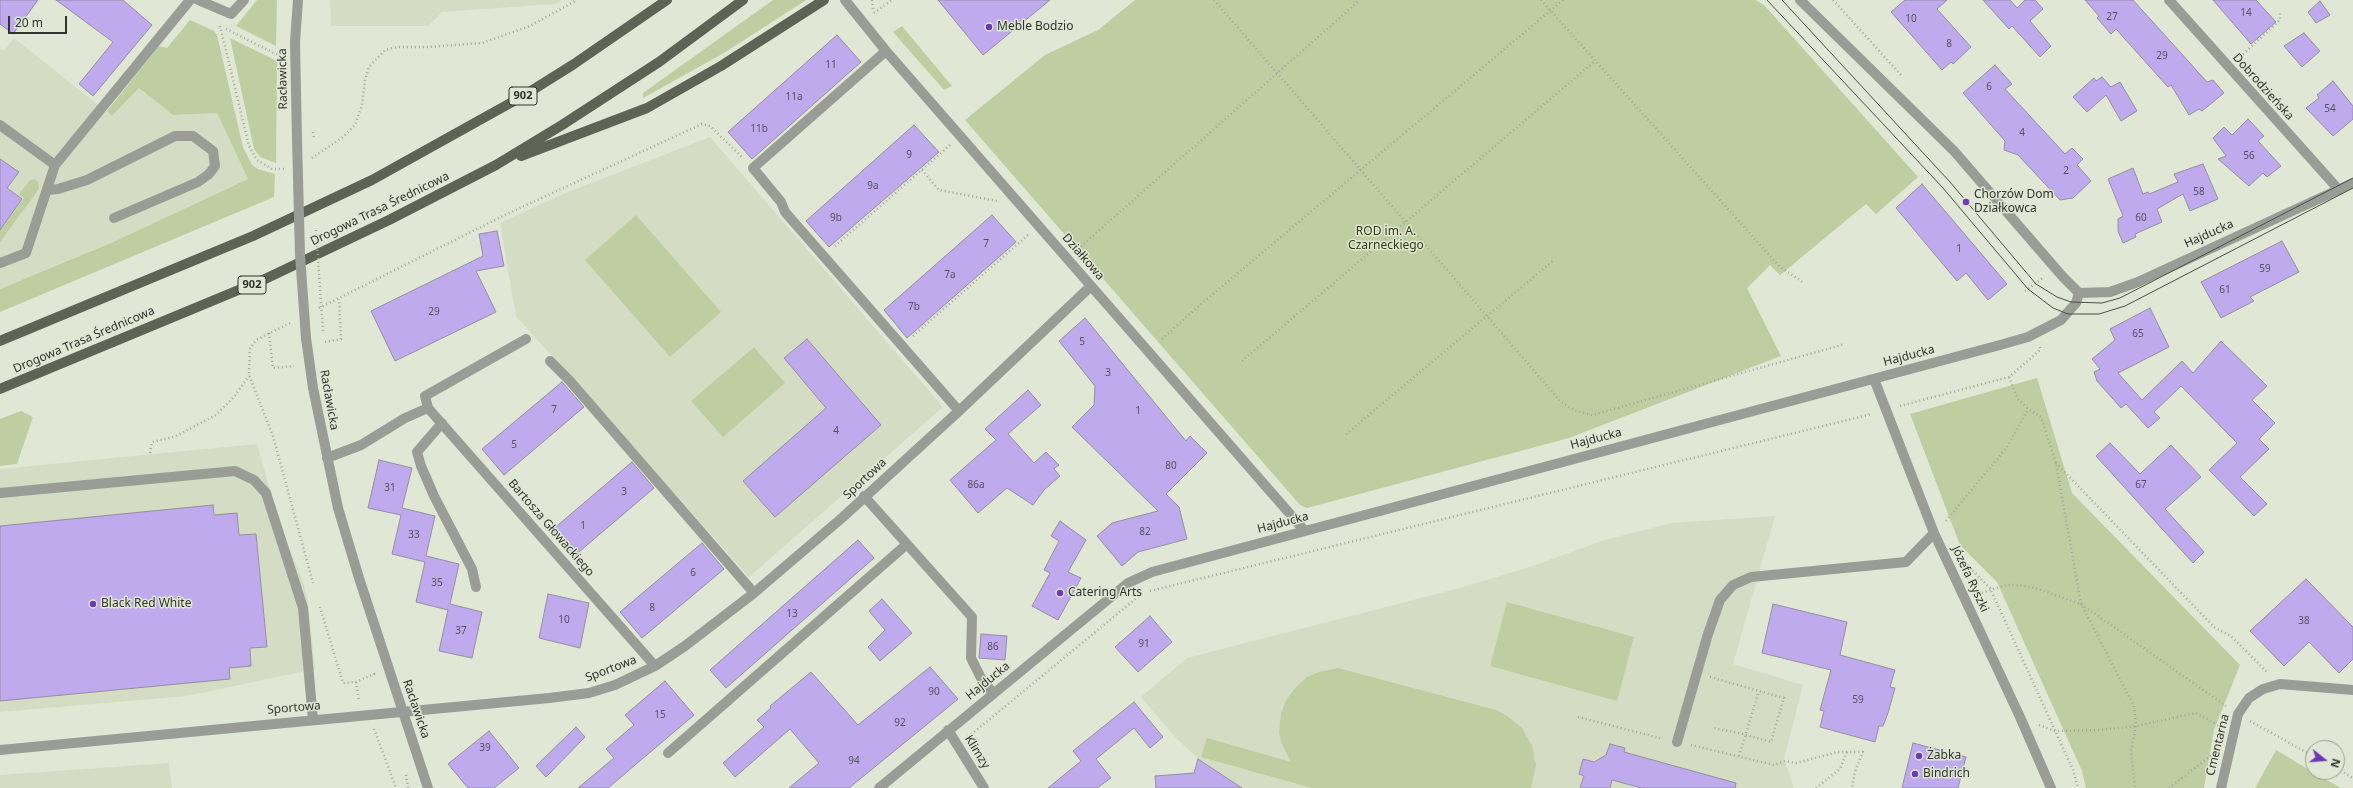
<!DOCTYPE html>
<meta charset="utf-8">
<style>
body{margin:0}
#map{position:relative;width:2353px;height:788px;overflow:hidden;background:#e0e7d4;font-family:"Noto Sans",sans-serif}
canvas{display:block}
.north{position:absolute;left:2305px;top:740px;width:40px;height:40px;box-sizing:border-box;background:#e0e7d4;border:1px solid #9a9f91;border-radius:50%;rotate:107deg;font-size:11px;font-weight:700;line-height:16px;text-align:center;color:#31342d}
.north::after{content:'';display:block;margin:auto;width:14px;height:18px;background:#6c3bb3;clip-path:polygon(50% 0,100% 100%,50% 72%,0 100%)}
.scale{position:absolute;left:8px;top:16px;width:59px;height:18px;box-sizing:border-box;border:2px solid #31342d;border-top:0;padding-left:5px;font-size:12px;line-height:14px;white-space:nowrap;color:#31342d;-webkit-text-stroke:3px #e0e7d4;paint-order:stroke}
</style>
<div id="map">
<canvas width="2353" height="788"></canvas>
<div class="north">N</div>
<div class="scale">20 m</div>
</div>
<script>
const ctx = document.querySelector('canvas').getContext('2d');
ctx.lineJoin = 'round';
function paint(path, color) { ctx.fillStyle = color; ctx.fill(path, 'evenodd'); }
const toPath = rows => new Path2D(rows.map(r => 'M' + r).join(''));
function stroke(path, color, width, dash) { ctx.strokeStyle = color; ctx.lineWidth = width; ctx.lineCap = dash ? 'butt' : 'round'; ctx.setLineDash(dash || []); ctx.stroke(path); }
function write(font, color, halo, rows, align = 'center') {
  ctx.font = font + ' "Noto Sans",sans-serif'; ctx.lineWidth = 3; ctx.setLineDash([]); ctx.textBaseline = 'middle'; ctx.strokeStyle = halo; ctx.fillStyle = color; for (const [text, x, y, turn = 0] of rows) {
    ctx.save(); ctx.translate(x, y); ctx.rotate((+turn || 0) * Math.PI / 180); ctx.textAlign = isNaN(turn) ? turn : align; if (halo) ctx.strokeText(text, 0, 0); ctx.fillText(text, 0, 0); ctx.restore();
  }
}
const built = toPath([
 [330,0,562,0,554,4,442,12,428,26,331,26],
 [14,38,112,116,139,88,173,115,217,113,248,179,111,243,0,289,0,49,4,51],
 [710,137,943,407,749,577,516,316,500,223,563,194],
 [257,444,282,531,303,582,308,601,315,669,187,696,0,712,0,469],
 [1775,516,1733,664,1803,685,1784,759,1794,788,1242,788,1199,759,1177,739,1141,697,1187,658,1460,588,1533,566,1601,541,1672,523],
 [169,763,172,788,0,788,0,775]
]);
const green = toPath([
 [257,0,277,0,276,46,236,26],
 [773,0,806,0,724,53,643,98,643,93],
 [1135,0,1756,0,1765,6,1918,177,1876,214,1866,204,1780,275,1770,265,1747,288,1781,356,1569,438,1307,508,1300,505,965,120,1045,55,1098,30],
 [190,20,214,31,217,35,243,147,252,165,258,169,275,174,274,197,0,312,0,289,111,243,248,179,217,113,173,115,139,88,112,116,107,111,159,46,167,48],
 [902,26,952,86,944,90,893,32],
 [230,38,277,61,276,163,260,157,254,149],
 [34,179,38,182,39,189,0,242,0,231,24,198,19,194,30,180],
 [636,215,721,312,670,357,585,260],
 [754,347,785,383,723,437,691,401],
 [2037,378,2072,493,2240,665,2214,730,2204,788,2086,788,2082,771,1997,582,1960,545,1910,414],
 [21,411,33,417,17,464,0,466,0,419],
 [1507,602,1634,637,1617,701,1490,666],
 [1338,668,1496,710,1506,715,1522,728,1532,746,1536,765,1531,788,1312,788,1201,757,1207,738,1291,762,1281,742,1279,732,1281,714,1286,700,1297,686,1307,677,1319,672],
 [2276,750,2313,772,2341,788,2255,788]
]);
const building = toPath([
 [0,0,38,0,13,34,0,24,0,0],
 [56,0,123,0,152,25,93,96,79,84,113,42,56,0],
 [938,0,1050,0,983,55,938,0],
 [1905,0,1947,0,1937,9,1971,47,1953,64,1951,62,1942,70,1891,12,1905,0],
 [1983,0,2010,0,2017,8,2025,0,2035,0,2043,9,2030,21,2051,46,2040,57,2012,26,2009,29,1983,0],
 [2085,0,2133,0,2207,82,2213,80,2224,93,2202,111,2199,109,2189,115,2171,85,2168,87,2116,29,2111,34,2097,18,2099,16,2085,0],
 [2213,0,2256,0,2276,22,2251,44,2213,0],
 [2320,1,2330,15,2316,23,2308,12,2320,1],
 [2304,33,2320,51,2302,67,2284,46,2304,33],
 [837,35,861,62,752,159,728,132,837,35],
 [1995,65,2012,84,2005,89,2065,154,2072,148,2083,159,2077,165,2091,181,2073,198,2060,200,2018,155,2004,150,2005,141,1963,93,1995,65],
 [2102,77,2111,87,2120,82,2137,111,2121,121,2106,95,2087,112,2073,97,2094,78,2096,81,2102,77],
 [2333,81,2353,106,2353,119,2333,136,2306,108,2319,98,2317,95,2333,81],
 [2248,119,2264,136,2258,141,2281,166,2267,177,2263,173,2249,186,2218,159,2226,156,2213,138,2224,127,2232,135,2248,119],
 [914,125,939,152,829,247,806,221,914,125],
 [0,159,19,172,7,188,22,199,0,230,0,159],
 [2203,164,2218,199,2190,211,2183,194,2157,209,2162,222,2135,234,2136,237,2123,243,2118,231,2118,219,2123,216,2108,179,2133,168,2143,194,2148,192,2149,194,2178,182,2174,174,2203,164],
 [1922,184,2007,284,1988,300,1966,273,1957,281,1896,208,1922,184],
 [992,215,1016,242,907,338,884,310,992,215],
 [497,231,504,266,476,271,496,312,395,361,371,311,483,256,479,234,497,231],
 [2282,241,2299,272,2250,297,2254,301,2221,318,2201,282,2282,241],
 [2150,308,2169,347,2118,373,2142,400,2182,361,2193,373,2221,341,2267,386,2252,400,2275,423,2259,439,2269,449,2240,477,2267,504,2254,516,2209,470,2237,443,2181,386,2154,412,2160,418,2148,428,2126,404,2121,408,2097,381,2094,372,2100,369,2092,359,2115,340,2110,329,2150,308],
 [1085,318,1186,441,1190,436,1207,453,1166,494,1179,507,1187,539,1138,552,1122,566,1097,536,1112,523,1158,511,1072,427,1094,405,1095,386,1059,341,1085,318],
 [807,339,881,425,775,517,743,481,826,408,784,358,807,339],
 [562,382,584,407,504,475,482,449,562,382],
 [1028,390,1041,405,1008,434,1034,463,1046,452,1059,465,1054,469,1060,476,1044,490,1033,505,1007,488,978,513,950,480,996,440,985,429,1028,390],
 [2110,443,2140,474,2171,445,2201,477,2165,509,2204,552,2193,563,2096,456,2110,443],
 [379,460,412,468,402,508,435,516,426,556,459,564,450,604,482,612,472,658,439,651,448,610,416,602,425,562,392,554,401,515,368,508,379,460],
 [632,462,654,488,573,557,551,531,632,462],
 [213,505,214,515,237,513,239,535,256,534,267,647,250,648,251,666,229,668,230,679,0,701,0,526,213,505],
 [1060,521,1086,540,1068,572,1081,578,1058,620,1032,606,1050,573,1044,570,1059,541,1051,536,1060,521],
 [858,540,874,558,726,688,710,670,858,540],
 [702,543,724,569,642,638,620,612,702,543],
 [2306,579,2353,627,2353,659,2339,673,2309,642,2284,666,2250,631,2306,579],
 [548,594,589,603,580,648,539,638,548,594],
 [882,599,912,633,880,661,868,647,885,630,869,611,882,599],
 [1773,604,1847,622,1840,655,1895,670,1890,687,1895,688,1888,713,1883,726,1879,726,1875,742,1820,727,1824,711,1820,710,1831,670,1762,653,1773,604],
 [1150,616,1172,642,1138,672,1115,647,1150,616],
 [981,634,1007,636,1005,660,979,658,981,634],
 [930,667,958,699,849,788,789,788,819,763,790,729,735,777,723,763,764,727,757,720,771,708,770,706,811,672,858,725,930,667],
 [665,681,694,715,608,788,578,788,614,758,606,749,634,725,625,715,665,681],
 [1134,702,1163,737,1150,748,1134,728,1096,759,1111,778,1097,788,1048,788,1081,761,1073,751,1134,702],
 [576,727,585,737,546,777,536,766,576,727],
 [489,731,519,768,494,788,468,788,448,764,489,731],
 [1913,743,1966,757,1958,788,1902,788,1913,743],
 [1610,744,1625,748,1624,752,1736,783,1735,788,1642,788,1612,780,1610,788,1580,788,1584,776,1579,774,1583,759,1594,762,1606,755,1610,744],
 [1198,759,1242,788,1156,788,1155,776,1194,773,1198,759]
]);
const path = toPath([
 [872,0,873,9],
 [1214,0,1561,402,1576,411,1592,415,1845,344],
 [1541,0,1770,256,1780,267,1804,283],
 [1833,0,1901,75],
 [874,13,892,0],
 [220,26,249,146,257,160,272,169,284,169],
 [226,29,280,56],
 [2240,57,2280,20,2280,12],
 [312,158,343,137,355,125,362,105,365,80,369,67,385,50,397,47,428,47,482,43,530,26,577,0],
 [922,170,939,190,997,201],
 [835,246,950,145],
 [1078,249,1360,0],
 [2025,291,2044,277],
 [319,308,509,213,702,124,710,126,743,158],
 [290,323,256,340,250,349,249,375,273,436,313,583],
 [269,333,273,368,294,366],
 [913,336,1028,235],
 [1162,339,1200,305,1563,0],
 [325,342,341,339,339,299],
 [1242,361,1595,61],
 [2009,377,2017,398,2028,409,2041,417,2056,463,2081,604,2134,706,2136,726,2131,751,2135,788],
 [1900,406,2009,377,2040,350,2040,347],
 [1346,434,1554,260],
 [150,453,152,442,174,437,216,415,234,397,249,376],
 [2056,463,2214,627,2231,636,2268,673],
 [1946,521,2007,447,2028,409],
 [1967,565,1990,588,2073,770,2078,788],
 [1150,591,1872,414],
 [1978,594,2006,585,2019,585,2035,588,2081,604,2226,706],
 [320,607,343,683,356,682,374,674,373,673],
 [1710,677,1784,698,1771,742,1739,733,1713,728],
 [356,682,359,701],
 [1578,717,1663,739],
 [2250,721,2313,756],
 [2039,725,2055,731,2099,730,2136,726,2196,713,2221,727],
 [374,729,396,788],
 [968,737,1139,596],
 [1691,745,1774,765,1785,761,1796,763,1837,752,1863,752,1855,771,1852,788],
 [1739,756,1759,691],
 [2337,769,2353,778],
 [406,775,408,788],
 [1816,788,1840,769,1847,752],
 [2169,788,2213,754]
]);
const minor = toPath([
 [198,0,231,14,244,0],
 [845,0,886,51,1304,530],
 [1800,0,1954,151,2063,277,2079,293],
 [2169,0,2339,190],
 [886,51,753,168,781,202,785,212,959,411],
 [0,125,55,165],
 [297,139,295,42,298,0],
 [47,190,58,189,87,180,175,136,193,136,213,151,215,166,209,174,198,182,114,218],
 [0,263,26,253,55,165,190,0],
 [2079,293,2110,292,2138,282,2353,183],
 [306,338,313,388,338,508,359,578,428,788],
 [526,339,425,396,428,408,655,666],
 [550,361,569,380,754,593],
 [1874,379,1934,533,2020,717,2051,788],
 [442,423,417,452,421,466,434,496,472,569,476,587],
 [327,458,361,445,405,418,428,408],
 [0,493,235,471,254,480,266,493,303,608,313,720],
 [864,496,972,617,971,658,981,678,993,693],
 [948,730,984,788],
 [1677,742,1708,634,1720,600,1733,585,1751,577,1906,562,1934,533],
 [0,750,549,698,589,693,615,685,655,666,685,646,754,593,843,517,959,411,1091,286],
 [668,753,907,544],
 [879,788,1128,583,1152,572,2000,345,2028,337,2061,320,2076,303,2079,293],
 [2221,788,2238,714,2249,698,2263,689,2280,684,2353,690]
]);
const major = toPath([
 [521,156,647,108,721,66,824,0],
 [0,341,253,236,372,180,523,96,574,64,667,0],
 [0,389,265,279,389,220,496,165,562,125,659,62,743,0]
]);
const tram = toPath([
 [1767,0,1943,188,2028,289,2053,308,2068,314,2099,314,2125,306,2353,188],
 [1782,0,1950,182,2036,284,2057,297,2071,302,2102,303,2120,298,2353,178]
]);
const pathBridge = toPath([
 [313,132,314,139],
 [316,230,323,331]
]);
const minorBridge = toPath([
 [297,139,300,255,306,338]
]);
const markers = [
 [989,27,4,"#6c3bb3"],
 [1966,202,4,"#6c3bb3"],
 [1060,593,4,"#6c3bb3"],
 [93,604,4,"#6c3bb3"],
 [1919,756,4,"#6c3bb3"],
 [1915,774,4,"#6c3bb3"]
];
const numberNames = [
 ["14",2246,13],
 ["27",2112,17],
 ["10",1911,19],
 ["8",1949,44],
 ["29",2162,56],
 ["11",831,65],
 ["6",1989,87],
 ["11a",794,97],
 ["54",2330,109],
 ["11b",759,129],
 ["4",2022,133],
 ["9",909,155],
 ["56",2249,156],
 ["2",2066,171],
 ["9a",873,186],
 ["58",2199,192],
 ["9b",836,218],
 ["60",2141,218],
 ["7",986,244],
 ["1",1959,249],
 ["59",2265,269],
 ["7a",950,275],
 ["61",2225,290],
 ["7b",914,307],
 ["29",434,312],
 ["65",2138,334],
 ["5",1082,342],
 ["3",1108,373],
 ["7",554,410],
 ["1",1138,411],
 ["4",836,431],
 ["5",514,445],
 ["80",1171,466],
 ["86a",976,485],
 ["67",2141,485],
 ["31",390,488],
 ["3",624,492],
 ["1",583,526],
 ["82",1145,532],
 ["33",414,535],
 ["6",693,573],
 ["35",437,583],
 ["8",652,608],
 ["13",792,614],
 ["10",564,620],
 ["38",2304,621],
 ["37",461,631],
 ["91",1144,644],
 ["86",993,647],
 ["90",934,692],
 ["59",1858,700],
 ["15",660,715],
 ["92",900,723],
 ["39",485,748],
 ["94",854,761]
];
const shields = [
 [523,96,28],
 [252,285,28]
];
const shieldNames = [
 ["902",523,96],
 ["902",252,285]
];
const poiNames = [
 ["Meble Bodzio",997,27],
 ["Chorzów Dom",1974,195],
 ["Działkowca",1974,209],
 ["Catering Arts",1068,593],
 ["Black Red White",101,604],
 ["Żabka",1927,756],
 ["Bindrich",1923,774]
];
const streetNames = [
 ["Racławicka",283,79,-91],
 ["Dobrodzieńska",2263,87,48],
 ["Drogowa Trasa Średnicowa",380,209,-26],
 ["Hajducka",2209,234,-24],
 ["Działkowa",1083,257,49],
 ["Drogowa Trasa Średnicowa",84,340,-23],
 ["Hajducka",1909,356,-15],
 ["Racławicka",329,400,80],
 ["Hajducka",1596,439,-15],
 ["Sportowa",865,479,-43],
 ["Hajducka",1283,523,-15],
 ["Bartosza Głowackiego",551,528,49],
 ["Józefa Ryszki",1970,579,65],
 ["Sportowa",611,669,-21],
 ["Hajducka",988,681,-39],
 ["Sportowa",294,708,-5],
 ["Racławicka",416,709,71],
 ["Cmentarna",2218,745,-76],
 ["Klimzy",977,752,58]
];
const parkNames = [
 ["ROD im. A.",1386,232],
 ["Czarneckiego",1386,246]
];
paint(built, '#d4ddc3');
paint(green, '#bfcea1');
paint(building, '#beaaec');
stroke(building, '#948fa1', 1);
stroke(path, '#a1a798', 2.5, [1, 3]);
stroke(minor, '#9a9d95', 10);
stroke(major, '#5e6355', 10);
stroke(tram, '#4c4f46', 1);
stroke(pathBridge, '#a1a798', 2.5, [1, 3]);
stroke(minorBridge, '#9a9d95', 10);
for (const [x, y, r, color] of markers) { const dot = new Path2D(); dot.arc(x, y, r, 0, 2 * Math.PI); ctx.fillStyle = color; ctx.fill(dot); stroke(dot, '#e0e7d4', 1.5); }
write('10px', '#54525d', null, numberNames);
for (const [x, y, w] of shields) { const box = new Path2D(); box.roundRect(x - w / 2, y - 9, w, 18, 3); ctx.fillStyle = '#e0e7d4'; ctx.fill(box); stroke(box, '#31342d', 1); }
write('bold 11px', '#31342d', null, shieldNames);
write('12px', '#31342d', '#e0e7d4', poiNames, 'left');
write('12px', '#31342d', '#e0e7d4', streetNames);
write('12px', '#303d08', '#e0e7d4', parkNames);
</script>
